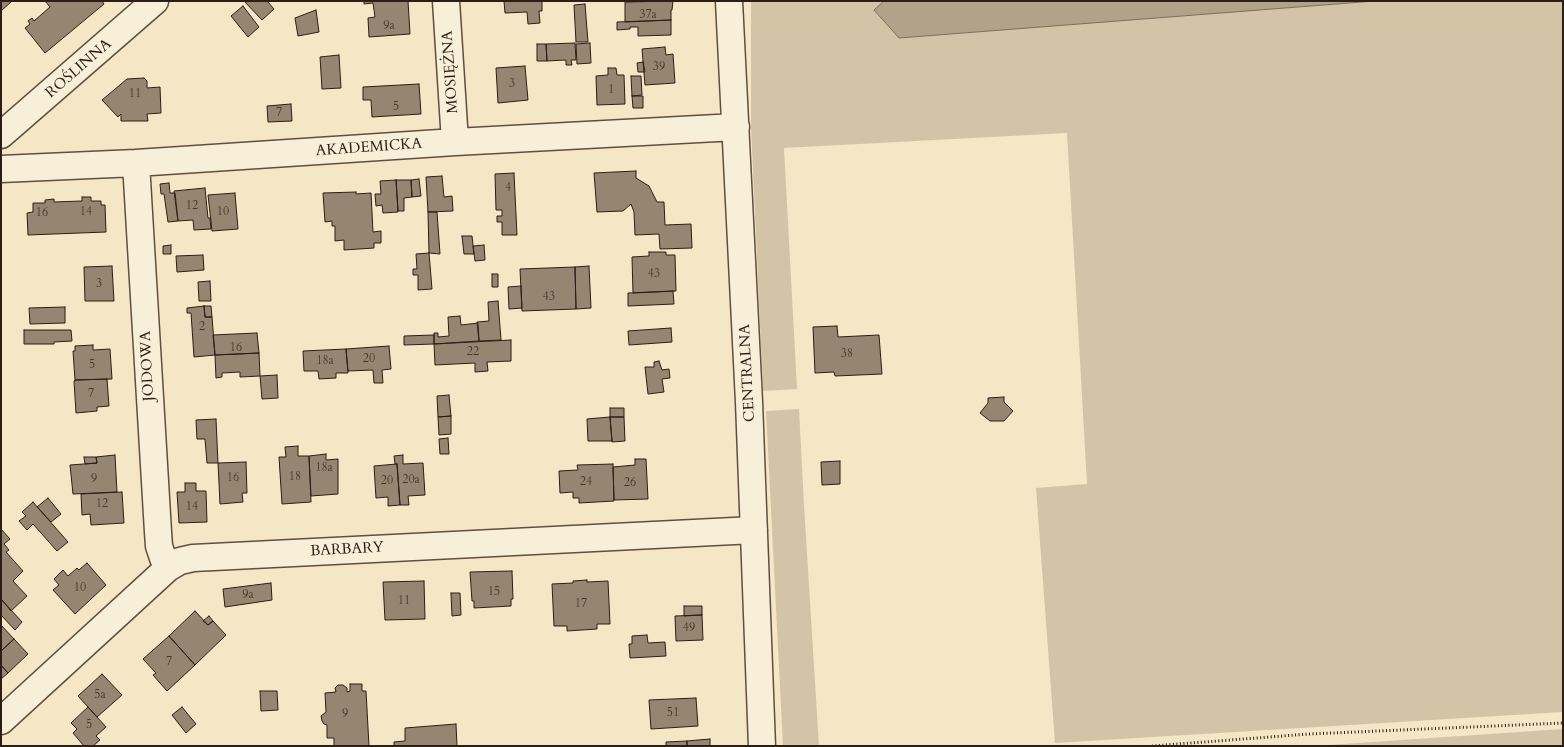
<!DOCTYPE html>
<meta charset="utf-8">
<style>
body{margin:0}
#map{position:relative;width:1564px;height:747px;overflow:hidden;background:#f5e6c5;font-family:Cardo,serif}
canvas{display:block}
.frame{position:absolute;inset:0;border:2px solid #2c1d16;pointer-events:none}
</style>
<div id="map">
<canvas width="1564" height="747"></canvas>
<div class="frame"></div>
</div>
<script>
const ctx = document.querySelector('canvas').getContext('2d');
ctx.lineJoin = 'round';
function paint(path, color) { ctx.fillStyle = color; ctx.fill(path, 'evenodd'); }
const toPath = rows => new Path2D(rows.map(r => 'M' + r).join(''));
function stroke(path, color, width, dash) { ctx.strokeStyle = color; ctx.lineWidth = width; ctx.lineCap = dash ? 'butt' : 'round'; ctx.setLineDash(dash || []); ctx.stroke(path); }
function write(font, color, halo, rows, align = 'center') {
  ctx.font = font + ' Cardo,serif'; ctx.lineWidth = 4.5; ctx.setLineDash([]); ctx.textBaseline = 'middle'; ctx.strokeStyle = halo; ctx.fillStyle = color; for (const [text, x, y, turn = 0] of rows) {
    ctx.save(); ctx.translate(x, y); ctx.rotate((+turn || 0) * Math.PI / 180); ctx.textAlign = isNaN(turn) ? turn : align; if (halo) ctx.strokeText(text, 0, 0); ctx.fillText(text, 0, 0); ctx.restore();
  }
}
const green = toPath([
 [751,1,884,1,874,10,899,38,1375,1,1563,1,1563,712,1055,743,1036,488,1087,484,1067,133,784,148,797,389,763,391,751,126],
 [799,409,804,505,819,746,783,746,766,411],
 [1563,729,1563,746,1314,746]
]);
const water = toPath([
 [884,1,1375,1,899,38,874,10,884,1]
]);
const building = toPath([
 [1,1,12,1,1,11,1,1],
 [45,1,102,1,104,4,45,53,25,28,30,24,28,21,32,18,34,21,50,7,45,1],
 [244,1,267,1,274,9,262,20,244,1],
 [364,1,408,1,410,34,369,37,368,18,375,17,373,3,364,4,364,1],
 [504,1,542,1,542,11,539,11,540,23,528,24,527,12,505,13,504,1],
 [673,1,672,10,671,10,671,20,625,22,625,2,673,1],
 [585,4,588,42,576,42,574,5,585,4],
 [243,6,259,27,248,37,231,16,243,6],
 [316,10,319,32,298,36,295,18,316,10],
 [671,20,671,35,638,36,638,27,630,27,630,29,617,30,617,22,671,20],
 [575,43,576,60,571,60,572,65,566,65,566,60,547,61,546,44,575,43],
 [590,43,591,63,577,64,576,44,590,43],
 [537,44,546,44,547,61,537,61,537,44],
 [665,47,666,55,673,54,675,83,645,85,642,49,665,47],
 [339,55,341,88,322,89,320,57,339,55],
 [643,62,645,72,638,72,637,63,643,62],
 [525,66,528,100,498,103,496,68,525,66],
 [608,68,616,68,617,75,624,75,625,104,597,105,596,76,608,75,608,68],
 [631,76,641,76,642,95,632,96,631,76],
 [144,78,147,81,147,88,160,87,161,113,147,114,148,121,121,121,121,114,118,117,102,100,127,79,144,78],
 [419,84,421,114,372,117,371,100,363,100,363,87,419,84],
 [632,96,643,96,643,108,633,108,632,96],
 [291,104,292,121,268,122,267,106,291,104],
 [636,171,636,178,649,186,657,202,664,202,665,225,691,224,692,248,660,249,659,234,635,235,634,212,631,204,623,211,597,212,594,173,636,171],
 [514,173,517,235,502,235,502,222,497,222,497,216,502,216,502,210,496,210,495,174,514,173],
 [442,176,444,197,452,196,453,211,428,212,426,177,442,176],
 [419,179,421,196,412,197,411,180,419,179],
 [396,180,411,180,412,197,404,198,404,211,398,211,396,180],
 [396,180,398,212,383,213,382,205,376,206,375,194,381,194,380,181,396,180],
 [169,183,170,193,175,193,178,221,168,222,164,194,161,194,160,184,169,183],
 [205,188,208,218,210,218,211,229,194,230,193,220,178,221,174,191,205,188],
 [356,192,356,194,371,193,373,232,381,231,381,243,374,243,374,248,344,250,344,240,335,241,335,226,332,226,332,221,325,222,323,193,356,192],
 [235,193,238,229,212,231,208,195,235,193],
 [82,197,91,197,91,201,101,201,101,205,105,205,106,232,28,235,27,213,33,212,33,203,45,203,45,200,54,199,54,202,82,201,82,197],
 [428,212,437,212,440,254,429,253,428,212],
 [462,236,472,236,474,254,464,254,462,236],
 [171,245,171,254,163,254,163,246,171,245],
 [484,245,485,260,475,261,473,246,484,245],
 [649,252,666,252,666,255,675,255,676,291,633,293,632,257,649,256,649,252],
 [429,253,432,289,418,290,418,275,413,275,413,269,417,269,416,254,429,253],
 [203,255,204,270,177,272,176,256,203,255],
 [112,266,114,301,85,301,84,267,112,266],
 [589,266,591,308,576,309,575,267,589,266],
 [575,267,576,309,522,311,520,269,575,267],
 [492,274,498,274,498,287,492,287,492,274],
 [210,281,211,301,199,301,198,282,210,281],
 [521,286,522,308,509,309,508,287,521,286],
 [673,291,674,304,628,306,628,293,673,291],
 [498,301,501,340,479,341,477,322,489,321,488,302,498,301],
 [204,306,205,317,212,317,215,355,194,357,191,313,187,313,187,308,204,306],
 [204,306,211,306,212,317,205,317,204,306],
 [65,307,65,323,30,324,29,308,65,307],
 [460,316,461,325,478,323,479,341,434,344,434,333,438,333,438,337,449,336,448,317,460,316],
 [837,326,838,337,879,335,882,374,835,376,834,372,815,373,813,327,837,326],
 [671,328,672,342,629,345,628,331,671,328],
 [24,330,71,330,72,341,54,342,54,344,24,344,24,330],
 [257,333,259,353,215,355,213,335,257,333],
 [434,335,434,344,404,345,404,336,434,335],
 [511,340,511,361,487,362,488,371,475,372,475,363,435,365,434,344,511,340],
 [93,345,93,350,110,349,112,379,75,380,73,351,75,351,75,346,93,345],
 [389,346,391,369,382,370,383,383,374,383,373,370,348,371,346,349,389,346],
 [346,349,348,373,336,373,336,378,319,379,318,371,304,371,303,351,346,349],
 [259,353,260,376,240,377,240,372,222,373,222,377,216,378,215,355,259,353],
 [659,361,662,370,669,369,670,378,662,379,664,392,648,394,645,367,654,367,654,362,659,361],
 [277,375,278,398,262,399,260,376,277,375],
 [107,379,109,406,97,407,97,411,76,413,74,381,75,380,107,379],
 [449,395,451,416,438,417,437,396,449,395],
 [1004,397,1004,402,1013,411,1004,421,990,421,980,413,988,403,988,398,1004,397],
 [610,408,624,408,624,417,610,417,610,408],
 [451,416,451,434,439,435,438,417,451,416],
 [610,417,612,441,588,441,587,419,610,417],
 [610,417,624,417,625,441,612,442,610,417],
 [216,419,218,463,207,463,205,439,197,439,196,420,216,419],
 [448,438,449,454,440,454,439,439,448,438],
 [298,446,298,456,309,456,311,502,282,504,279,457,286,457,285,447,298,446],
 [326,454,326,460,338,459,338,494,311,496,309,456,326,454],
 [115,455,117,492,73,494,70,465,97,463,96,457,115,455],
 [403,455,403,464,423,463,425,495,408,496,409,505,400,505,397,464,395,464,394,456,403,455],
 [84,457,96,457,97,463,85,464,84,457],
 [635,459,646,459,648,499,614,500,613,467,635,465,635,459],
 [840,461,840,484,822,485,821,462,840,461],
 [246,462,247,493,242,493,243,502,220,504,218,463,246,462],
 [397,464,400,505,388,506,388,497,376,498,374,466,397,464],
 [613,464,614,501,579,503,579,498,573,498,573,492,560,493,559,471,578,470,577,465,613,464],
 [185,483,196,483,196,491,206,491,207,522,179,523,177,492,185,492,185,483],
 [122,492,124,523,91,525,90,514,82,515,81,494,122,492],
 [48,498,61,514,51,522,37,507,48,498],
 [33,502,68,542,57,551,33,524,27,530,19,521,26,516,22,512,33,502],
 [1,529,10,539,4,544,9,550,6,552,23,571,13,581,27,596,11,611,1,599,1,529],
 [87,563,106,585,75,614,53,590,59,585,54,579,63,570,68,576,77,568,79,570,87,563],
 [512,571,513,599,511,599,511,606,474,608,474,601,472,601,470,572,512,571],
 [587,580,587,582,608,581,610,624,597,624,597,629,567,631,567,626,554,626,552,584,573,583,573,581,587,580],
 [424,581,425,619,385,620,383,582,424,581],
 [271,583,272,600,225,607,223,589,271,583],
 [451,593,460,593,461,615,452,616,451,593],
 [1,599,22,622,15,630,1,615,1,599],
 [684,606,702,606,702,615,684,616,684,606],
 [195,611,208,625,213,621,226,635,195,665,169,636,195,611],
 [702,615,703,640,676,641,675,616,702,615],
 [209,616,213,621,208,625,203,621,209,616],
 [1,625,14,639,1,651,1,625],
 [647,635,648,643,665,642,666,656,630,658,629,644,632,644,632,636,647,635],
 [169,636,195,665,167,691,153,675,156,673,143,659,169,636],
 [14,639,28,654,8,673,1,665,1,651,14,639],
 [1,665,8,673,1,679,1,665],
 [102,674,122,695,97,717,78,696,102,674],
 [350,684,362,684,362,691,366,691,369,746,334,746,334,738,327,738,327,725,324,724,322,721,321,716,326,712,325,693,336,692,335,688,338,685,343,685,347,688,347,692,350,691,350,684],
 [260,691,277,691,278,710,261,711,260,691],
 [696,698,698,726,651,729,649,700,696,698],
 [88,707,106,727,96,736,100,740,93,746,84,746,73,733,77,729,71,723,88,707],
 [182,707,196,724,186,733,172,715,182,707],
 [456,724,457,746,394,746,394,742,405,741,405,728,456,724],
 [710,739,710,746,687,746,687,741,710,739],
 [687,741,687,746,666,746,666,742,687,741]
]);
const path = toPath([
 [1152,746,1309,734,1563,723]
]);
const minor = toPath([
 [446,1,455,142],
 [729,1,749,402,762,746],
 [1,135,155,1],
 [136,163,158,532,159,546,163,558,168,568],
 [1,169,136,163,455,142,736,127],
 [1,721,168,568,180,561,193,558,754,530]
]);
const numberNames = [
 ["37a",648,15],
 ["9a",389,26],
 ["39",659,67],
 ["3",512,84],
 ["1",611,90],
 ["11",135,94],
 ["5",396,107],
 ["7",279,113],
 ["4",508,188],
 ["12",192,206],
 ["14",86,212],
 ["10",223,212],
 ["16",42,213],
 ["43",654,274],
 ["3",99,284],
 ["43",549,297],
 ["2",202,327],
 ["16",236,348],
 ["22",473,352],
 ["38",847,354],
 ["20",369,359],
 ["18a",325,361],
 ["5",92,365],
 ["7",91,394],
 ["18a",324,468],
 ["18",295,477],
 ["16",233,478],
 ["9",94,479],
 ["20a",411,480],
 ["20",387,481],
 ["24",586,482],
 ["26",630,483],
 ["12",102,504],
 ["14",192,507],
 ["10",80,588],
 ["15",494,592],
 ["9a",248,595],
 ["11",404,601],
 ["17",581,604],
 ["49",689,628],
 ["7",169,662],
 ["5a",100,695],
 ["51",673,713],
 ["9",345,714],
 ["5",89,725]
];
const streetNames = [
 ["ROŚLINNA",79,69,-41],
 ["MOSIĘŻNA",451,72,-94],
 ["AKADEMICKA",369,148,-4],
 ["JODOWA",148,366,-93],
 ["CENTRALNA",748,373,-93],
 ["BARBARY",347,550,-3]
];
paint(green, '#d3c4a7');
paint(water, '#b1a28a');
stroke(water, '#7c6d5c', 1);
paint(building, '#958671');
stroke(building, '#2c1d16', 1);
stroke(minor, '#5e4f42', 29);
stroke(path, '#2c1d16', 3, [1, 2.5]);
stroke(minor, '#f8efd9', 26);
write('12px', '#46372d', null, numberNames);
write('15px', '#2c1d16', '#f8efd9', streetNames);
</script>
